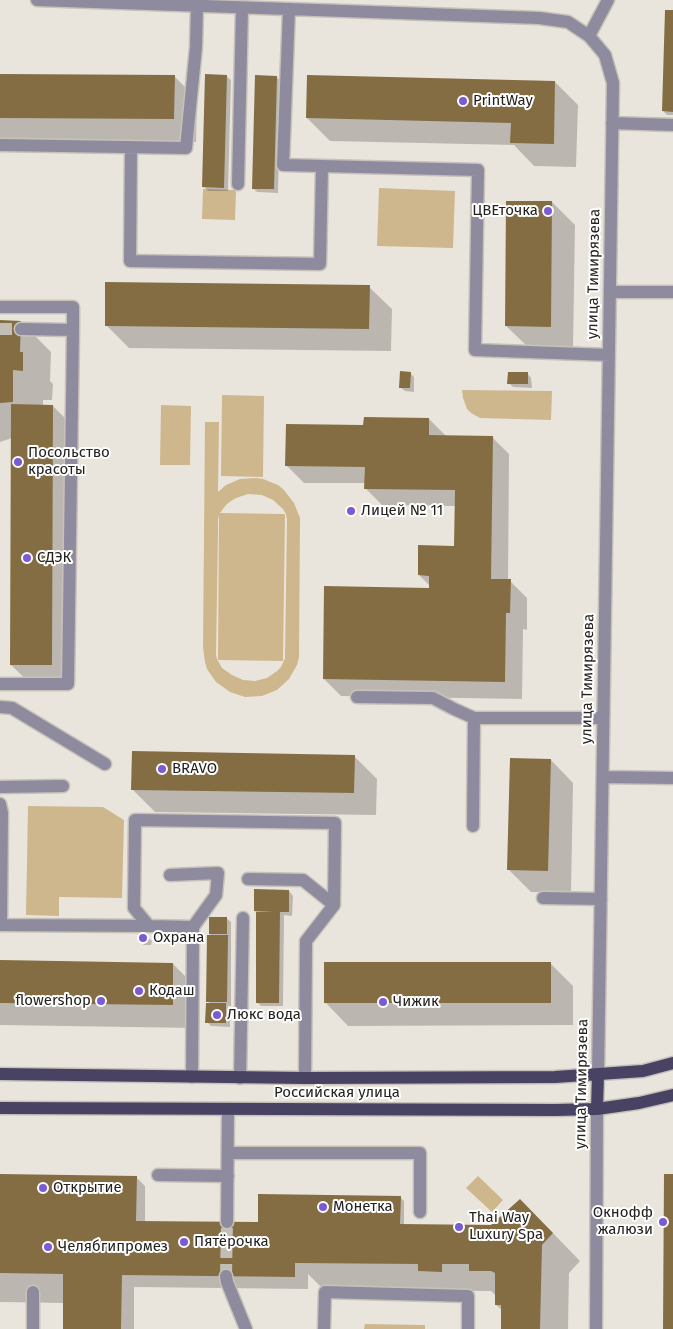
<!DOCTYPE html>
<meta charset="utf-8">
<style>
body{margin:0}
canvas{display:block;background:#eae5dc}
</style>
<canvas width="673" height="1329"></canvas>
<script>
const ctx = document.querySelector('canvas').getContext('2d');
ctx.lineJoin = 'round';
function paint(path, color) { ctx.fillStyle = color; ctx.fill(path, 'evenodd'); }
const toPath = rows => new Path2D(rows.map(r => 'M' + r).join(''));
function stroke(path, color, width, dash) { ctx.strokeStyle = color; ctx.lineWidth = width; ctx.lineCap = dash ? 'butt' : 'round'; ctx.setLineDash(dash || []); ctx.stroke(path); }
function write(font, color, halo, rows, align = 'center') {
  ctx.font = font + ' "Fira Sans",sans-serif'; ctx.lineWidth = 4; ctx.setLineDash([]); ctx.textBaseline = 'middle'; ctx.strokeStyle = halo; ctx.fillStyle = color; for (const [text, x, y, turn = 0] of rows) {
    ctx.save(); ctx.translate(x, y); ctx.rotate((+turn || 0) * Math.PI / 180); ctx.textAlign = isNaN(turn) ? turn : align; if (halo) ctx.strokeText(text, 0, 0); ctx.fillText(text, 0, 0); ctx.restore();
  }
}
const green = toPath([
 [379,188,455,191,453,248,377,246],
 [203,189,236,190,235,220,202,219],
 [462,390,552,391,551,420,480,418,471,413,467,409,463,398],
 [222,395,264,396,263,477,221,476],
 [161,405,191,406,190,465,160,465],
 [205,422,219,422,218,492,226,485,240,479,256,478,263,479,278,485,284,490,294,503,300,518,299,657,297,665,289,679,277,690,262,696,245,697,230,692,216,682,207,669,205,662,203,647],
 [248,494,262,495,273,500,283,509,286,514,287,520,285,658,281,667,277,671,267,678,255,681,243,680,232,675,222,668,217,659,216,655,218,532,218,520,219,515,218,660,283,661,285,514,220,513,226,505,231,501,236,498],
 [28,806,103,807,124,820,122,898,59,897,59,916,26,915],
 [478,1176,503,1200,492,1212,466,1188],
 [365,1324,425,1325,425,1329,364,1329]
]);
const shadow = toPath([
 [673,12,673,115,667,115,663,111],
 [0,75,174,76,197,99,196,142,0,140],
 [226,76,231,80,228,191,208,191,204,187],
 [276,77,281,81,278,193,257,192,253,188],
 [555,82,578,105,576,167,534,166,514,145,330,141,307,118],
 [552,202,575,225,573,349,529,348,506,326],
 [369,287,392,309,391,351,129,348,106,325],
 [0,322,21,322,51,352,50,381,53,384,52,400,43,400,43,406,53,406,76,429,74,688,34,687,11,665,12,438,0,442],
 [410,373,414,377,414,392,405,391,400,387],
 [527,373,531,378,532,388,513,387,509,383],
 [429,419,446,436,492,437,509,454,508,581,510,581,527,598,527,630,523,629,522,699,341,696,324,679,430,589,430,586,419,575,455,547,456,506,382,505,365,488,365,483,304,483,287,466,365,426],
 [354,756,377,779,376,815,155,812,132,789],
 [551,760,573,783,571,893,531,892,508,869],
 [289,891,293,896,292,916,284,915,283,1006,261,1006,257,1002,258,913,255,911],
 [211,918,226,918,231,922,231,1006,227,1006,230,1009,230,1027,211,1026,207,1022,211,1004,207,1001],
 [140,937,147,937,152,941,151,945,144,945,140,941],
 [0,961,173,964,196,987,195,1028,0,1025],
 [550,963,573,986,573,1025,348,1026,326,1003],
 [0,1175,136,1177,145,1186,145,1222,261,1223,400,1197,404,1201,404,1225,548,1228,580,1261,569,1273,568,1329,502,1329,503,1311,496,1305,496,1296,491,1291,324,1290,308,1274,308,1289,134,1287,134,1329,64,1329,64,1303,0,1302]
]);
const building = toPath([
 [665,10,673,10,673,112,662,111],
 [0,74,175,75,174,119,0,118],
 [205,74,227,75,224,188,202,187],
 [255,75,277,76,274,189,252,189],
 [307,75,555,81,554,144,510,143,511,123,306,118],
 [506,201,552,201,551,327,505,326],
 [105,282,370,285,369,329,105,326],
 [0,320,21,321,20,352,23,352,23,371,13,370,13,402,0,403],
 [400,371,411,372,410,388,399,388],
 [508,372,528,372,528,384,507,384],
 [11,404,53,405,52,665,10,665],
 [364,417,429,418,429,435,493,436,491,579,511,579,510,613,506,613,505,682,323,679,324,586,429,588,429,576,418,575,418,545,454,546,455,490,364,489,365,467,285,466,286,424,363,425],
 [132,751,355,755,354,793,131,790],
 [510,758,551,759,548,871,507,870],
 [254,889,289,890,289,912,280,912,279,1003,256,1003,256,912,274,912,254,911],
 [209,917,227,917,227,934,209,934],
 [207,935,228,935,227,1002,206,1002],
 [0,960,173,963,173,1005,0,1003],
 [324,962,551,962,551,1003,324,1003],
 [206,1003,226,1003,226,1023,205,1023],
 [0,1174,137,1176,136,1221,258,1222,258,1194,401,1196,400,1224,491,1225,520,1199,553,1233,542,1245,540,1329,501,1329,501,1305,495,1305,495,1273,491,1271,469,1271,469,1264,442,1264,442,1272,418,1271,418,1264,295,1263,295,1277,122,1275,121,1329,63,1329,63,1274,0,1273],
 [664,1174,673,1174,673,1329,663,1329]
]);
const minorTunnel = toPath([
 [0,329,21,329],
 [226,1276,227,1222]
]);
const minor = toPath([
 [37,0,539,18,568,22,589,36,605,55,613,83,598,1075],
 [289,9,283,165,478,170,475,350,609,355],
 [589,36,608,0],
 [612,123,673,125],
 [0,145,186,148,196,47,197,6],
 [131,147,130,261,320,264,322,166],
 [238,184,242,8],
 [610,292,673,292],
 [0,307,73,307,73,330,68,684,0,684],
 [21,329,73,330],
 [357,697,433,698,454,709,474,718],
 [0,707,12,708,105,764],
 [603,777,673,778],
 [0,787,63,786],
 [0,804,2,813,1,925,149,926],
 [473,826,474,718,603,718],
 [170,875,218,873,216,895,193,927],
 [248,879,303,880,334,905],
 [543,898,601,899],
 [192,1077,193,927,149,926,134,908,135,820,335,823,334,905,306,941,305,1078],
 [240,1078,243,918],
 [228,1153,420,1153,420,1212],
 [158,1175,228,1176],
 [227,1222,228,1109],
 [226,1276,227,1282,246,1329],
 [33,1329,33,1292],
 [324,1329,325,1292,468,1296,468,1329],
 [596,1329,597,1109]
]);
const major = toPath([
 [0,1074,305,1078,555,1077,643,1071,673,1063],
 [0,1108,555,1110,597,1109,639,1103,673,1095],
 [597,1109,598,1075]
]);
const markers = [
 [463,101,5,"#7b5ad4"],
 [548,211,5,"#7b5ad4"],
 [18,462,5,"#7b5ad4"],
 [351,511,5,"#7b5ad4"],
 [27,558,5,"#7b5ad4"],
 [162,769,5,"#7b5ad4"],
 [143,938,5,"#7b5ad4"],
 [139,991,5,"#7b5ad4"],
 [101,1001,5,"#7b5ad4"],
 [383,1002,5,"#7b5ad4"],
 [217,1015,5,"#7b5ad4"],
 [43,1188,5,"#7b5ad4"],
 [323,1207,5,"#7b5ad4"],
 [663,1222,5,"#7b5ad4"],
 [459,1227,5,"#7b5ad4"],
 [184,1242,5,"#7b5ad4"],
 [48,1247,5,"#7b5ad4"]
];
const poiNames = [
 ["PrintWay",473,101],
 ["ЦВЕточка",538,211,"right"],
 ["Посольство",28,453],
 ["красоты",28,470],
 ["Лицей № 11",361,511],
 ["СДЭК",37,558],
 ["BRAVO",172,769],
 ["Охрана",153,938],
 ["Кодаш",149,991],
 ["flowershop",91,1001,"right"],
 ["Чижик",393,1002],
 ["Люкс вода",227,1015],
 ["Открытие",53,1188],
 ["Монетка",333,1207],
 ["Окнофф",653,1213,"right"],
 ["жалюзи",653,1230,"right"],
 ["Thai Way",469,1218],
 ["Luxury Spa",469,1235],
 ["Пятёрочка",194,1242],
 ["Челябгипромез",58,1247]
];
const streetNames = [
 ["улица Тимирязева",594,274,-89],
 ["улица Тимирязева",588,679,-89],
 ["улица Тимирязева",582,1084,-89],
 ["Российская улица",337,1093]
];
paint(green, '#ceb78d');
paint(shadow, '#0003');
paint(building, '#846d43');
stroke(minorTunnel, '#c2beb6', 12, [12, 6]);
stroke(minor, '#c6c2ba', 15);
stroke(major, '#c6c2ba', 15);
stroke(minor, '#8e8b9f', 12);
stroke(major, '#484263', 12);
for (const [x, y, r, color] of markers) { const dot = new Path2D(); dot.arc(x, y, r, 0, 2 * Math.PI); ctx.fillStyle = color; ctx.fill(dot); stroke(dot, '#fff', 2); }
write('15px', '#24221f', '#fff', poiNames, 'left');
write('15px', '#24221f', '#fff', streetNames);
</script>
